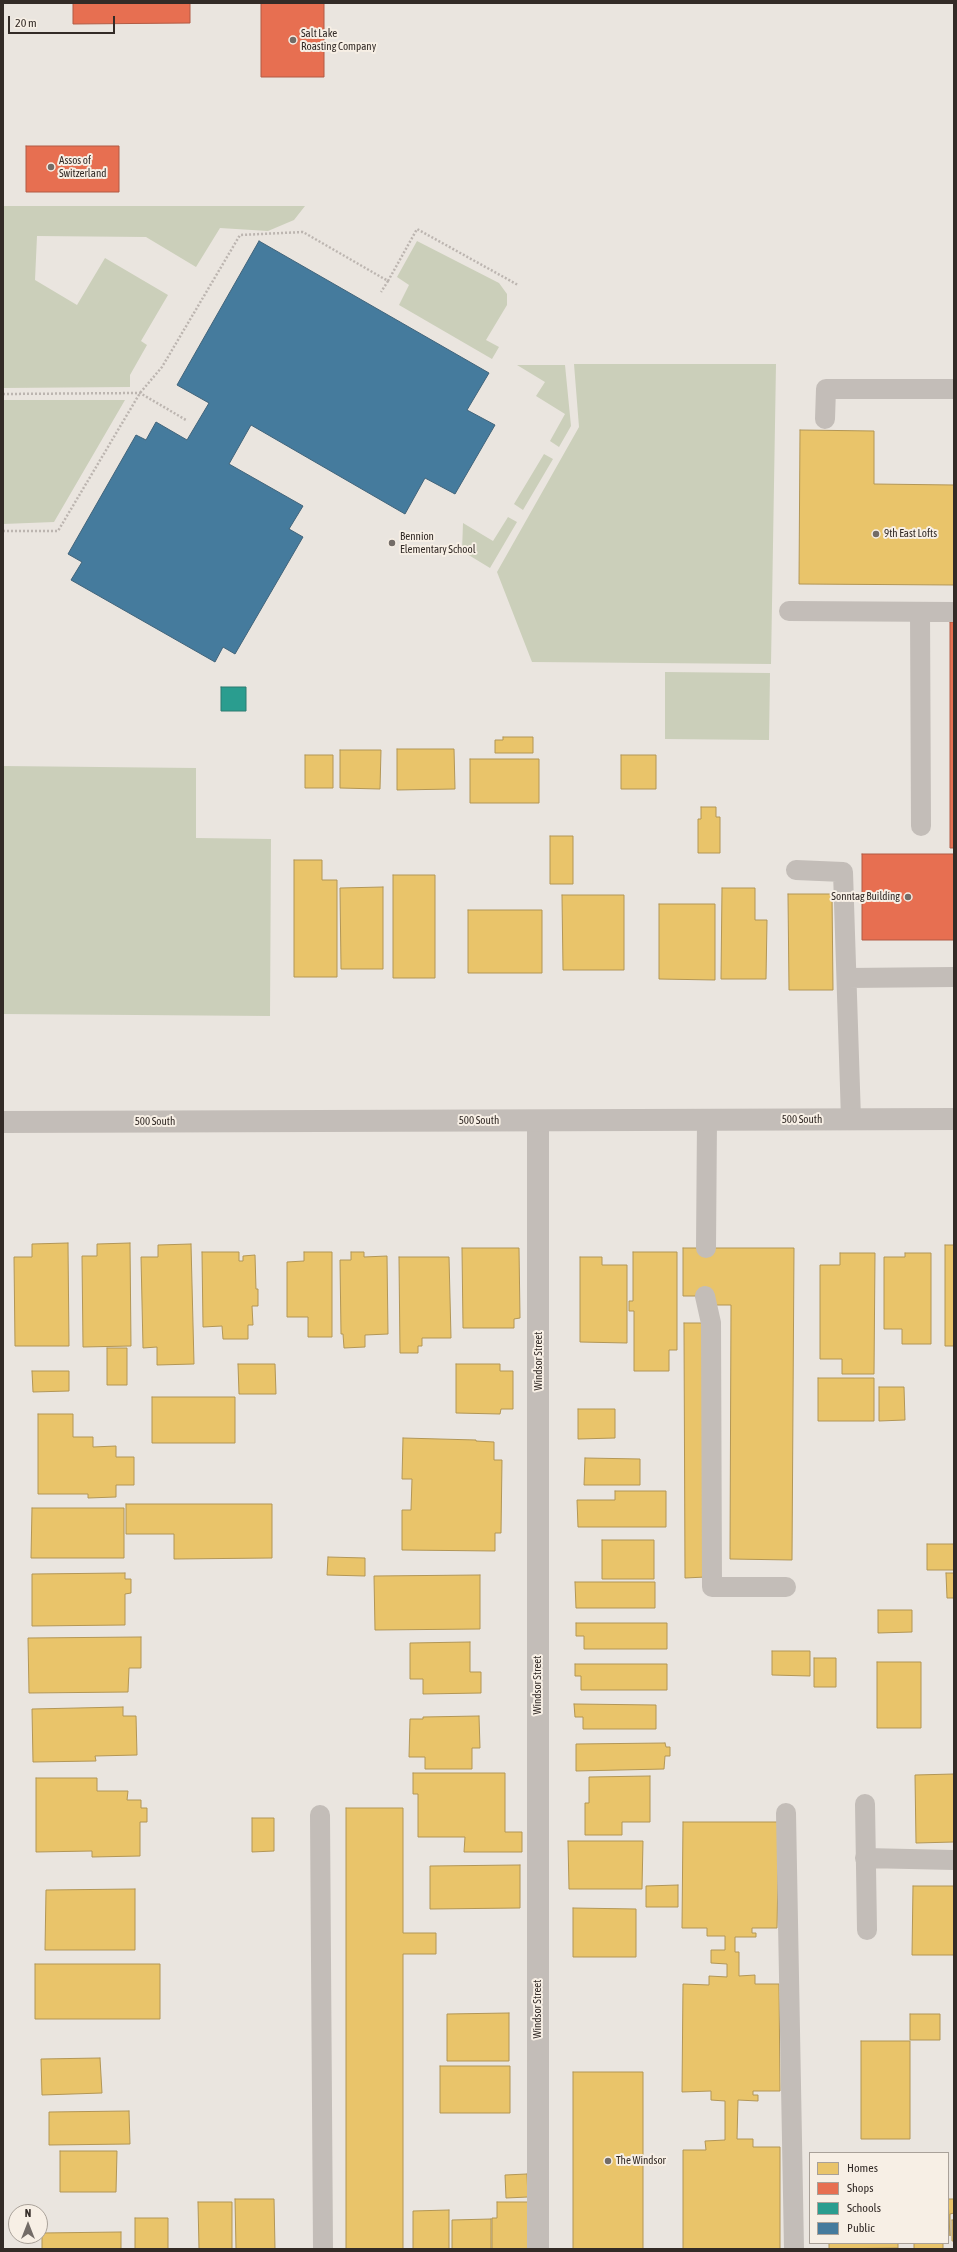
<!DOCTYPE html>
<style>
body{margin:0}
#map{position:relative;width:957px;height:2252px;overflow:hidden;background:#eae5df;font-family:"Asap Condensed",sans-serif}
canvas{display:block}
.frame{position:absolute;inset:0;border:4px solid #332b27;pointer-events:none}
.legend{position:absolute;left:809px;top:2152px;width:140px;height:92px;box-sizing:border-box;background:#f7efe5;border:1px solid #a9a199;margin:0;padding:5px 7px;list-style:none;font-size:12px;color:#332b27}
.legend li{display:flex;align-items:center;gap:8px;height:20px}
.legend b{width:20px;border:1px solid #a9a199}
.north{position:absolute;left:8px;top:2204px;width:40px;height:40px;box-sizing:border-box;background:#f7efe5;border:1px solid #a9a199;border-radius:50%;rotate:0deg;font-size:11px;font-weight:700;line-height:16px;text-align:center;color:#332b27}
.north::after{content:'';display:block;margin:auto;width:14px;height:18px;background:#736c67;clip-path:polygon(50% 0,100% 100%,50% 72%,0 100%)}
.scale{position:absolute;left:8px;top:16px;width:107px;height:18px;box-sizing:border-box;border:2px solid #332b27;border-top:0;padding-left:5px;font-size:12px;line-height:14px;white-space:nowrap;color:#332b27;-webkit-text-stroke:3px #f7efe5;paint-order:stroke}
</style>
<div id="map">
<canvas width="957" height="2252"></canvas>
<div class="frame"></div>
<ul class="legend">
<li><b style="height:11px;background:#e9c46a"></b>Homes</li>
<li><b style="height:11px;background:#e76f51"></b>Shops</li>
<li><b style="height:11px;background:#2a9d8f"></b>Schools</li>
<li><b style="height:11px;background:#457b9d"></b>Public</li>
</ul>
<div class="north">N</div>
<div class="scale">20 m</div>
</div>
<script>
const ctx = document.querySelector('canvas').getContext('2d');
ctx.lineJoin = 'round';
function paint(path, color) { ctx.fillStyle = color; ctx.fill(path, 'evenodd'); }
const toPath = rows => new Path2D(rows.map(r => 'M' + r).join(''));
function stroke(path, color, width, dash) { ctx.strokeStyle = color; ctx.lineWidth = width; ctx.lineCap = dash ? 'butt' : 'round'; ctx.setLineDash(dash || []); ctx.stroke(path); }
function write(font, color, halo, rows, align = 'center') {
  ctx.font = font + ' "Asap Condensed",sans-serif'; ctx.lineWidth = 4; ctx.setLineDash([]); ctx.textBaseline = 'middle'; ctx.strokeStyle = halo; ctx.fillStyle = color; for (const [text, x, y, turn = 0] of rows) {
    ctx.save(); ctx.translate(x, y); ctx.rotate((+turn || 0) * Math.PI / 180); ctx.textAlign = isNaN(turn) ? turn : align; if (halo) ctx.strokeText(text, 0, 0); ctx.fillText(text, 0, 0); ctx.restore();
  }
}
const green = toPath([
 [3,206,305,206,294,220,268,231,220,228,196,267,146,237,37,236,35,280,77,305,105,258,168,295,141,341,147,345,130,375,130,387,3,388],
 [417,241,499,283,507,294,507,305,486,340,499,347,492,359,399,305,409,285,397,277],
 [574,364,776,364,771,664,532,662,497,572,579,427],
 [517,365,565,365,571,426,559,447,550,441,565,414,536,396,545,382],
 [3,400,125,400,54,522,3,524],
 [544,454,553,459,523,510,514,504],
 [508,517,517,522,490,568,462,551,463,523,493,541],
 [665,672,770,673,769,740,665,739],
 [3,766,196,768,196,838,271,839,270,1016,3,1014]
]);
const homes = toPath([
 [800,430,874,431,874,484,954,485,954,585,799,584,800,430],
 [503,737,533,737,533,753,495,753,495,740,503,740,503,737],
 [397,749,454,749,455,789,397,790,397,749],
 [340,750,381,750,380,789,340,788,340,750],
 [305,755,333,755,333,788,305,788,305,755],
 [621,755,656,755,656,789,621,789,621,755],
 [470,759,539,759,539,803,470,803,470,759],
 [701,807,716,807,716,817,720,817,720,853,698,853,698,819,701,819,701,807],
 [550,836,573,836,573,884,550,884,550,836],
 [294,860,322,860,322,880,337,880,337,977,294,977,294,860],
 [393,875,435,875,435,978,393,978,393,875],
 [383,887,383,969,341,969,340,888,383,887],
 [722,888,755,888,755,920,767,920,766,979,721,979,722,888],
 [788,894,832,894,833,990,789,990,788,894],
 [562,895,624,895,624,970,563,970,562,895],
 [659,904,715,904,715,980,659,979,659,904],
 [468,910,542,910,542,973,468,973,468,910],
 [68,1243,69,1346,15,1346,14,1257,32,1257,32,1244,68,1243],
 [130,1243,131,1346,83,1347,82,1256,97,1256,97,1244,130,1243],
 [191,1244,194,1364,157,1365,157,1347,143,1348,141,1257,158,1257,158,1245,191,1244],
 [945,1245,954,1245,954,1346,945,1346,945,1245],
 [462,1248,519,1248,520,1318,514,1319,514,1328,463,1328,462,1248],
 [683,1248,794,1248,792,1560,730,1559,731,1305,711,1305,711,1296,683,1296,683,1248],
 [202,1252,239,1252,239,1261,243,1261,243,1256,255,1255,256,1289,258,1289,258,1306,252,1306,253,1325,248,1325,248,1339,223,1339,222,1326,203,1327,202,1252],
 [304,1252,332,1252,332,1337,308,1337,308,1317,287,1317,287,1262,304,1261,304,1252],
 [351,1252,364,1252,364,1257,387,1256,388,1334,365,1335,365,1347,344,1348,343,1334,341,1334,340,1260,351,1260,351,1252],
 [633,1252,677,1252,677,1350,669,1350,669,1371,634,1371,634,1311,629,1311,629,1301,633,1301,633,1252],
 [840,1253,875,1253,874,1374,842,1374,842,1359,820,1359,820,1265,840,1265,840,1253],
 [905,1253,931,1253,931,1344,902,1344,902,1329,884,1329,884,1257,905,1257,905,1253],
 [399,1257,449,1257,451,1338,422,1338,422,1346,418,1346,418,1353,400,1353,399,1257],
 [580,1257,602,1257,602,1265,627,1265,627,1343,580,1342,580,1257],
 [684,1323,706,1323,706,1577,685,1578,684,1323],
 [107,1348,127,1348,127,1385,107,1385,107,1348],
 [238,1364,275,1364,276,1394,239,1394,238,1364],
 [456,1364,500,1364,500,1371,513,1371,513,1409,501,1409,500,1414,456,1413,456,1364],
 [32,1371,69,1371,69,1391,33,1392,32,1371],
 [818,1378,874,1378,874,1421,818,1421,818,1378],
 [879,1387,904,1387,905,1420,879,1421,879,1387],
 [152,1397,235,1397,235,1443,152,1443,152,1397],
 [578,1409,615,1409,615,1438,578,1439,578,1409],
 [38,1414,73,1414,73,1437,93,1437,93,1447,116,1446,116,1457,134,1457,134,1485,116,1485,116,1497,88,1498,88,1494,38,1494,38,1414],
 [403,1438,476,1440,476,1441,494,1442,494,1460,502,1460,501,1533,495,1533,495,1551,402,1550,402,1510,411,1510,412,1479,402,1479,403,1438],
 [585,1458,640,1459,640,1485,584,1485,585,1458],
 [615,1491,666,1491,666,1527,578,1527,577,1500,615,1500,615,1491],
 [126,1504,272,1504,272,1558,174,1559,174,1534,126,1534,126,1504],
 [32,1508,124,1508,124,1558,31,1558,32,1508],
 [602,1540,654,1540,654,1579,602,1579,602,1540],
 [927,1544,954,1544,954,1570,927,1570,927,1544],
 [328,1557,365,1558,365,1576,327,1575,328,1557],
 [125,1573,125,1579,131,1579,131,1593,125,1594,125,1625,32,1626,32,1574,125,1573],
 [946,1573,954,1573,954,1598,947,1598,946,1573],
 [480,1575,480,1629,375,1630,374,1576,480,1575],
 [575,1582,655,1582,655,1608,576,1608,575,1582],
 [878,1610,912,1610,912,1632,878,1633,878,1610],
 [576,1623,667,1623,667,1649,584,1649,584,1636,576,1636,576,1623],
 [141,1637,141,1668,129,1668,128,1692,29,1693,28,1638,141,1637],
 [470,1642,470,1672,481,1672,481,1693,423,1694,423,1679,410,1679,410,1643,470,1642],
 [772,1651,810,1651,810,1676,772,1675,772,1651],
 [814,1658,836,1658,836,1687,814,1687,814,1658],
 [877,1662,921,1662,921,1728,877,1728,877,1662],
 [575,1664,667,1664,667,1690,581,1690,581,1676,575,1676,575,1664],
 [574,1704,656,1705,656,1729,583,1729,583,1717,575,1717,574,1704],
 [123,1707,123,1716,136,1716,137,1755,95,1756,96,1761,33,1762,32,1709,123,1707],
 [479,1716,480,1748,472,1748,472,1769,425,1769,425,1757,409,1757,410,1719,423,1719,423,1717,479,1716],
 [665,1743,666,1747,670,1747,670,1756,665,1756,664,1769,576,1771,576,1744,665,1743],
 [413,1773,505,1773,505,1832,522,1832,522,1852,464,1852,465,1837,418,1837,418,1794,413,1794,413,1773],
 [954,1774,954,1842,916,1843,915,1775,954,1774],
 [650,1776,650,1822,622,1822,622,1835,585,1835,585,1803,589,1803,589,1777,650,1776],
 [36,1778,97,1778,97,1791,128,1791,127,1800,141,1800,141,1808,147,1808,147,1822,140,1822,140,1856,92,1857,92,1851,36,1852,36,1778],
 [346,1808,403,1808,403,1933,436,1933,436,1954,403,1954,403,2249,346,2249,346,1808],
 [252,1818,274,1818,274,1851,252,1852,252,1818],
 [683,1822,779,1822,777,1928,752,1928,752,1933,756,1933,756,1937,735,1937,735,1952,739,1952,739,1976,755,1975,755,1984,779,1984,780,2091,753,2091,753,2095,758,2095,758,2101,738,2100,737,2139,753,2139,753,2147,780,2147,780,2249,683,2249,683,2150,706,2150,705,2141,725,2140,725,2101,711,2100,711,2091,682,2092,683,1984,709,1985,709,1976,727,1977,727,1964,711,1963,711,1950,725,1950,725,1936,707,1936,707,1928,682,1928,683,1822],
 [568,1841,643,1841,642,1889,569,1889,568,1841],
 [520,1865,520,1908,430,1909,430,1866,520,1865],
 [678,1885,678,1907,646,1907,646,1886,678,1885],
 [913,1886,954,1886,954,1955,912,1955,913,1886],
 [135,1889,135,1950,45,1950,46,1890,135,1889],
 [573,1908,636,1909,636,1957,573,1957,573,1908],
 [35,1964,160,1964,160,2019,35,2019,35,1964],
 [509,2013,509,2061,447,2061,447,2014,509,2013],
 [910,2014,940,2014,940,2040,910,2040,910,2014],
 [861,2041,910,2041,910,2139,861,2139,861,2041],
 [100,2058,102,2093,42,2095,41,2059,100,2058],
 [440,2066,510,2066,510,2113,440,2113,440,2066],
 [573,2072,643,2072,643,2249,573,2249,573,2072],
 [129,2111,130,2144,49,2145,49,2112,129,2111],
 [60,2151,117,2151,116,2192,60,2192,60,2151],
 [527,2174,528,2197,506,2198,505,2175,527,2174],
 [235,2199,274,2199,275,2249,236,2249,235,2199],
 [948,2199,954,2199,954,2213,950,2214,950,2236,948,2199],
 [198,2202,232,2202,232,2249,199,2249,198,2202],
 [497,2202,529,2202,530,2249,492,2249,492,2218,497,2218,497,2202],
 [449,2210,449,2249,413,2249,413,2211,449,2210],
 [135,2218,168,2218,168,2249,135,2249,135,2218],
 [491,2219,491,2249,452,2249,452,2220,491,2219],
 [952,2220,954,2220,954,2241,952,2241,952,2220],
 [121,2232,121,2249,42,2249,42,2233,121,2232],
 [829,2243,898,2243,898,2248,829,2249,829,2243],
 [914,2243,943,2243,943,2249,914,2249,914,2243]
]);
const shops = toPath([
 [73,3,190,3,190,23,73,24,73,3],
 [261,3,324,3,324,77,261,77,261,3],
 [26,146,119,146,119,192,26,192,26,146],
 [950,622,954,622,954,848,950,848,950,622],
 [862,854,954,854,954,940,862,940,862,854]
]);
const schools = toPath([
 [221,687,246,687,246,711,221,711,221,687]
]);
const public = toPath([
 [259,241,489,373,467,410,495,425,455,494,425,478,405,514,251,425,229,464,303,506,289,529,303,537,235,654,223,647,215,662,71,580,82,562,68,554,136,435,146,440,156,422,187,440,209,403,177,385,259,241]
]);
const path = toPath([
 [388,281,417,229,518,285],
 [3,394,140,393,186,420],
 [3,531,58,531,140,393,162,367,240,235,303,232,388,281,381,292]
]);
const service = toPath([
 [825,419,826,389,954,389],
 [789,611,954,612],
 [920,612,921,826],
 [796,870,843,872,851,1119],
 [847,978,954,977],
 [706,1248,707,1120],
 [705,1296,711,1323,712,1587,786,1587],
 [865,1804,867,1930],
 [786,1813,794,2249],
 [320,1815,323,2249],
 [865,1858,954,1860]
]);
const minor = toPath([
 [538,1121,538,2249]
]);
const tertiary = toPath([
 [3,1122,954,1119]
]);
const markers = [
 [293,40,4,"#736c67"],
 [51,167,4,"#736c67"],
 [876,534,4,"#736c67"],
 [392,543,4,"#736c67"],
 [908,897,4,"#736c67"],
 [608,2161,4,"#736c67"]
];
const poiNames = [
 ["Salt Lake",301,34],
 ["Roasting Company",301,47],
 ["Assos of",59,161],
 ["Switzerland",59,174],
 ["9th East Lofts",884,534],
 ["Bennion",400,537],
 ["Elementary School",400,550],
 ["Sonntag Building",900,897,"right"],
 ["The Windsor",616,2161]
];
const streetNames = [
 ["500 South",802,1120],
 ["500 South",479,1121],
 ["500 South",155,1122],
 ["Windsor Street",539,1361,-90],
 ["Windsor Street",538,1685,-90],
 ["Windsor Street",538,2009,-90]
];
paint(green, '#cbcfba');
paint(homes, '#e9c46a');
stroke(homes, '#b29656', 1);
paint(shops, '#e76f51');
stroke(shops, '#b15b44', 1);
paint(schools, '#2a9d8f');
stroke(schools, '#2d7b70', 1);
paint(public, '#457b9d');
stroke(public, '#40637a', 1);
stroke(path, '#bcb5b0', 2.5, [2, 2]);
stroke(service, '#c3bdb8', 20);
stroke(minor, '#c3bdb8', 22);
stroke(tertiary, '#c3bdb8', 22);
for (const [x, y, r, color] of markers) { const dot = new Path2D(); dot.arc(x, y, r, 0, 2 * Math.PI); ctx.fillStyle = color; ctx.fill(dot); stroke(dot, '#f7efe5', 1.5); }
write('11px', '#332b27', '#f7efe5', poiNames, 'left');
write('11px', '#332b27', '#f7efe5', streetNames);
</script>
